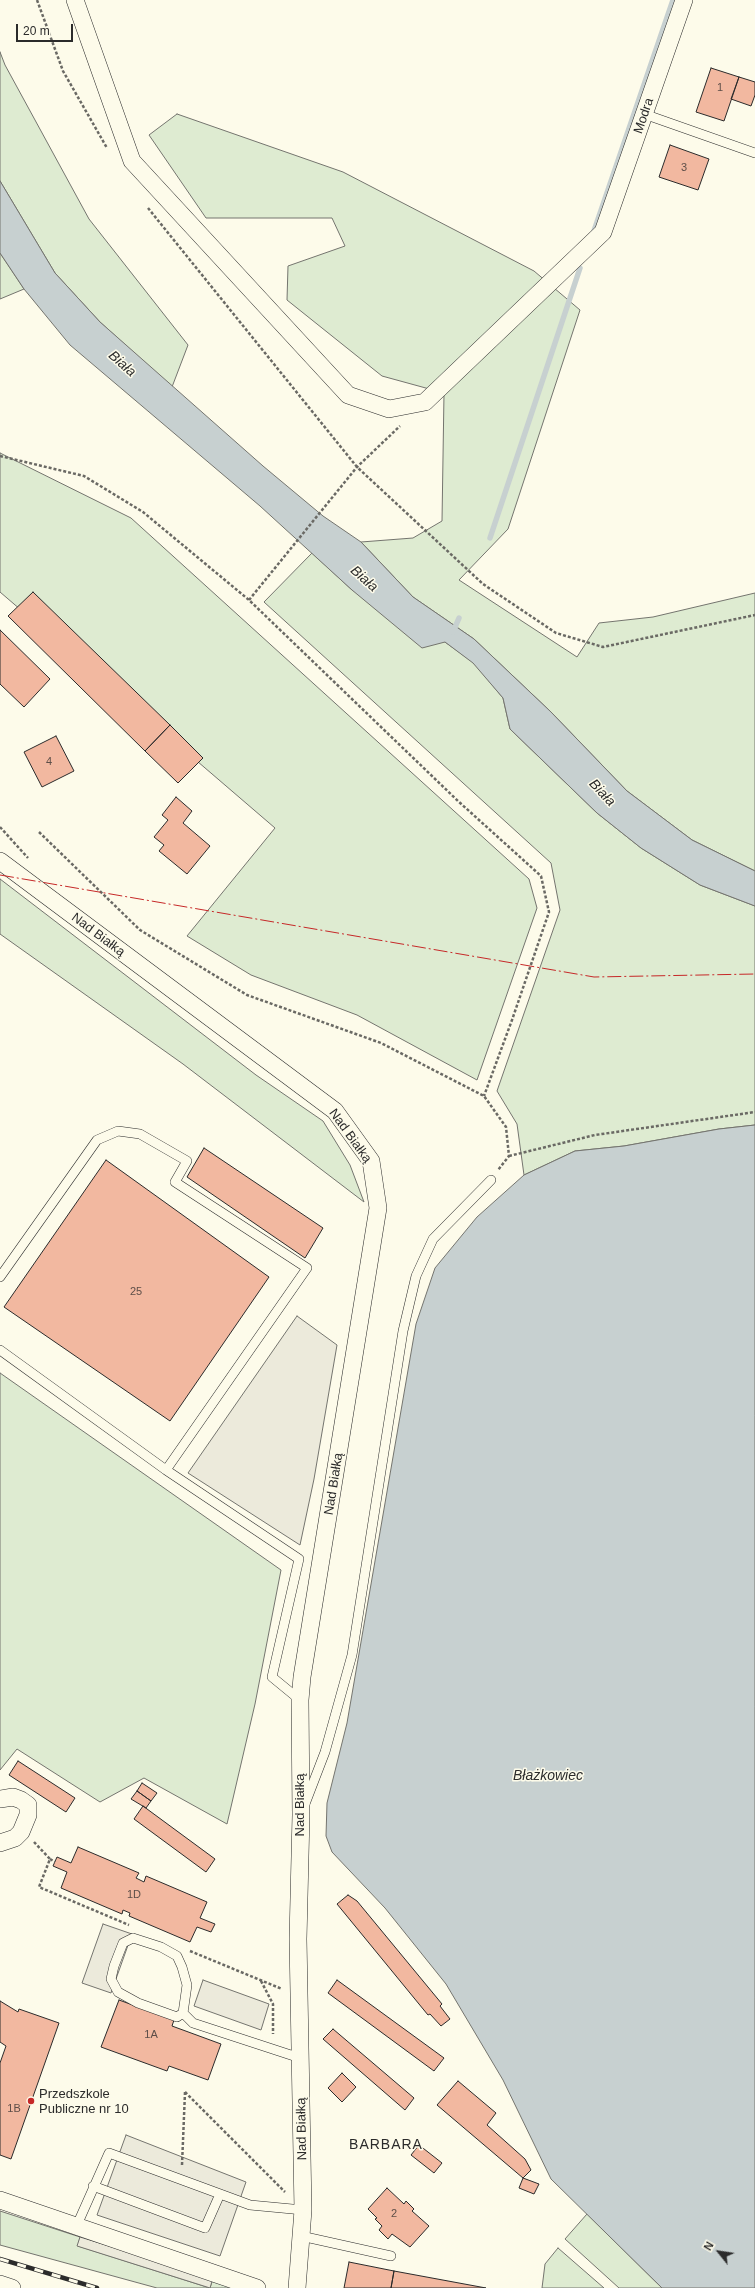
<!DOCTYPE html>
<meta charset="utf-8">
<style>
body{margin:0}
#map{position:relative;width:755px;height:2288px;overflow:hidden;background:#fdfbea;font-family:Arial,sans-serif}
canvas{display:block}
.north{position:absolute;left:699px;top:2232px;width:40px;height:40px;-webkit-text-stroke:3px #fdfbea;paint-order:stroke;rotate:300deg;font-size:11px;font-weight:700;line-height:16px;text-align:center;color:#2b2b2b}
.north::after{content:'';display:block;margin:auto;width:14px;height:18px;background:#2b2b2b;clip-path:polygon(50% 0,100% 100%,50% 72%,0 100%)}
.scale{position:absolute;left:16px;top:24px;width:57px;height:18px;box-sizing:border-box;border:2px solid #2b2b2b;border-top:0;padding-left:5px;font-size:12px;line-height:14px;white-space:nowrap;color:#2b2b2b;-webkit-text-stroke:3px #fdfbea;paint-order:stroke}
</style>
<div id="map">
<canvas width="755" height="2288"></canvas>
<div class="north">N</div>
<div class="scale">20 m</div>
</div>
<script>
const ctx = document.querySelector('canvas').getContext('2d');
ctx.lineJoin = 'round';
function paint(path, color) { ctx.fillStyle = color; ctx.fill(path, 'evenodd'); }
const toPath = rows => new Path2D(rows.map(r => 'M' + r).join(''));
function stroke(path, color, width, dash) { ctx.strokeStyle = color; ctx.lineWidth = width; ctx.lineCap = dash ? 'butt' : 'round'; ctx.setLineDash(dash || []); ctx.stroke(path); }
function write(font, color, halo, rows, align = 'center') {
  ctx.font = font + ' Arial,sans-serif'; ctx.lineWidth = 3; ctx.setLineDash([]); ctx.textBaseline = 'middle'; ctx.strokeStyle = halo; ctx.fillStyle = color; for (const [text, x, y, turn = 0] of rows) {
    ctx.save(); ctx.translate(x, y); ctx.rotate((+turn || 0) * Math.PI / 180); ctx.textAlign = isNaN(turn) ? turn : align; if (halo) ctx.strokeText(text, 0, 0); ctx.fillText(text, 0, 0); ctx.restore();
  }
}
const green = toPath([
 [0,52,5,65,89,219,188,345,172,387,100,322,55,273,0,181,0,52],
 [177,114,343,172,534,271,580,310,508,529,459,580,577,657,599,623,653,617,755,593,755,871,692,840,627,791,551,712,474,639,413,597,361,542,413,538,442,521,444,393,382,376,287,300,288,266,345,246,332,218,206,218,149,135,177,114],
 [0,253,24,289,0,299,0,253],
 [0,453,131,518,529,879,537,908,477,1080,357,1015,251,975,187,936,275,828,0,592,0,453],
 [312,553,352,590,445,642,474,663,503,698,510,729,597,813,641,848,700,885,755,906,755,1125,719,1129,624,1146,575,1151,524,1175,517,1124,497,1091,560,910,551,863,264,602,312,553],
 [0,879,256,1075,323,1121,350,1165,364,1202,183,1064,0,934,0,879],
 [0,1373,281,1570,255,1704,227,1824,144,1778,100,1802,17,1749,0,1770,0,1373],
 [0,2211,80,2237,78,2246,210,2288,213,2278,232,2288,157,2288,0,2245,0,2211],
 [587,2214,662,2288,619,2288,565,2239,587,2214],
 [558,2248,604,2288,542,2288,545,2264,558,2248]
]);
const parking = toPath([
 [297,1316,337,1345,314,1479,300,1545,188,1473,297,1316],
 [103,1924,132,1934,111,1993,82,1983,103,1924],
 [203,1980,269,2004,261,2030,194,2006,203,1980],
 [126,2135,246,2182,220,2256,97,2215,126,2135],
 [80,2237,213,2278,210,2288,77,2246,80,2237]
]);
const water = toPath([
 [0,181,55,273,100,322,263,466,323,516,361,542,413,597,474,639,551,712,627,791,692,840,755,871,755,906,700,885,641,848,597,813,510,729,503,698,473,663,445,642,422,648,352,590,260,506,70,345,24,289,0,253,0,181],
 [755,1125,755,2288,662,2288,551,2179,503,2080,446,1984,385,1908,332,1852,326,1836,327,1803,347,1723,416,1324,435,1268,477,1217,524,1175,575,1151,624,1146,719,1129,755,1125]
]);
const stream = toPath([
 [593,234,673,0],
 [490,538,580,268],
 [453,632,459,618]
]);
const building = toPath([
 [711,68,739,77,724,121,696,112,711,68],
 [739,77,755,82,755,95,751,106,731,99,739,77],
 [670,145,709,159,698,190,659,177,670,145],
 [33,592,170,725,145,751,8,616,33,592],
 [0,630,50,679,24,707,0,684,0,630],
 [170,725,203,758,178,783,145,751,170,725],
 [56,736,74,771,42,787,24,752,56,736],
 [176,797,192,811,183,823,210,846,187,874,159,851,164,845,154,837,168,820,162,815,176,797],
 [204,1148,323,1228,305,1258,187,1177,204,1148],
 [106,1160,269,1277,170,1421,4,1307,106,1160],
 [18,1761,75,1798,66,1812,9,1775,18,1761],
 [142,1783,157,1793,151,1801,137,1791,142,1783],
 [137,1791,151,1801,146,1808,131,1799,137,1791],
 [143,1806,215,1859,206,1872,134,1819,143,1806],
 [78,1847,139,1873,136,1878,144,1882,146,1876,207,1902,200,1918,215,1924,211,1932,197,1927,190,1942,129,1916,130,1913,123,1910,122,1914,61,1888,67,1872,53,1866,57,1857,71,1863,78,1847],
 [348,1895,357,1901,442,2004,440,2006,450,2019,441,2026,430,2014,428,2015,337,1904,348,1895],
 [337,1980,444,2058,434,2071,328,1993,337,1980],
 [119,2000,174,2020,172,2026,221,2044,208,2080,169,2066,167,2071,101,2047,119,2000],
 [0,2001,18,2012,19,2009,59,2023,11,2159,0,2155,0,2063,6,2046,0,2042,0,2001],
 [333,2029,414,2098,405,2110,323,2039,333,2029],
 [342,2073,356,2087,342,2102,328,2088,342,2073],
 [458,2081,496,2113,487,2125,525,2159,531,2170,523,2178,539,2184,534,2194,519,2188,523,2178,437,2105,458,2081],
 [419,2145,442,2163,434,2173,411,2155,419,2145],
 [387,2188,404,2204,406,2201,414,2209,412,2211,429,2226,410,2247,392,2234,388,2239,379,2230,382,2226,375,2219,377,2218,368,2209,387,2188],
 [349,2262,394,2271,391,2288,344,2288,349,2262],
 [394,2271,486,2288,391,2288,394,2271]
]);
const path = toPath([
 [37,0,63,71,107,148],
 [148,208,357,467,483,584,556,633,603,647,755,615],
 [0,456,84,476,143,512,249,600,458,801,541,876,549,912,512,1020,484,1096],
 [249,600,357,467,400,426],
 [0,827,28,858],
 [39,832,140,930,247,995,381,1043,484,1096,506,1127,509,1156,498,1170],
 [509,1156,595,1135,755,1112],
 [34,1842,50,1859,39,1887,129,1925],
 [50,1859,55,1862],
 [190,1951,282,1989],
 [261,1981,273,2004,273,2034],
 [185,2092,285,2192],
 [182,2165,185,2092]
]);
const service = toPath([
 [644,114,755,153],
 [0,1277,97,1140,118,1131,140,1134,187,1161,175,1182,307,1268,166,1470],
 [0,1350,166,1470,299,1559,272,1677,300,1700],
 [305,1804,325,1752,352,1655,403,1331,416,1276,433,1239,491,1180],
 [133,1938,161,1947,177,1956,182,1967,187,1985,183,2013,177,2017,138,2003,118,1992,111,1979,114,1966,123,1943,133,1938],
 [183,2013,193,2023,300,2058],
 [93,2186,205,2228,220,2194],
 [77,2225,109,2153,250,2205,303,2210],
 [301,2236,391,2256]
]);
const minor = toPath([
 [75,0,132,161,348,395,389,409,425,402,603,232,684,0],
 [0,861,335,1111,371,1161,378,1208,302,1677,300,1700,301,1815,298,1939,303,2210,297,2288],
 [0,1799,13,1797,21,1800,28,1805,28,1815,21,1832,15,1838,0,1843],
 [0,2200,257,2288],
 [0,2284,12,2288]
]);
const rail = toPath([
 [0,2259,97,2288]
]);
const power = toPath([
 [0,875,594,977,755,974]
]);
const markers = [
 [31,2101,4,"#c62828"]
];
const numberNames = [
 ["1",720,88],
 ["3",684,168],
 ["4",49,762],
 ["25",136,1292],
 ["1D",134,1895],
 ["1A",151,2035],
 ["1B",14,2109],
 ["2",394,2214]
];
const streetNames = [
 ["Modra",644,116,-71],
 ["Nad Białką",98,935,37],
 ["Nad Białką",350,1136,54],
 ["Nad Białką",334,1484,-81],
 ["Nad Białką",300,1805,-90],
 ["Nad Białką",302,2129,-91]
];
const poiNames = [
 ["Przedszkole",39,2094],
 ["Publiczne nr 10",39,2109]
];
const waterNames = [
 ["Biała",122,364,42],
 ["Biała",364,579,42],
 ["Biała",602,793,47],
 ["Błażkowiec",548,1776]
];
const neighbourhoodNames = [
 ["BARBARA",386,2145]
];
paint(green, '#deebd1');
stroke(green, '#74746e', 1);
paint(parking, '#eceadb');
stroke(parking, '#74746e', 1);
paint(water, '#c7d0d0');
stroke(water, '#74746e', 1);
stroke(stream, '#c7d0d0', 5.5);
paint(building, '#f2b8a0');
stroke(building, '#2b2b2b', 1);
stroke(service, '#2b2b2b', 10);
stroke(minor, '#2b2b2b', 18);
stroke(path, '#6a6964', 2.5, [3, 2]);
stroke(service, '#fdfbea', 9);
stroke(minor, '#fdfbea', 17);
stroke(rail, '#2b2b2b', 4.5);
stroke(rail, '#fdfbea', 3, [9]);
stroke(power, '#c62828', 1, [14, 3, 2, 3]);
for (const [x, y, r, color] of markers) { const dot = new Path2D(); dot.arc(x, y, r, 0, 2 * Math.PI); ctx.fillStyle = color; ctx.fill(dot); stroke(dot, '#fdfbea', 1.5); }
write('11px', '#5d4e48', null, numberNames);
write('13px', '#2b2b2b', '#fdfbea', streetNames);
write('13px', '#2b2b2b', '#fdfbea', poiNames, 'left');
write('italic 14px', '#2b2b2b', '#fdfbea', waterNames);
ctx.letterSpacing = '1px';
write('14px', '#2b2b2b', '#fdfbea', neighbourhoodNames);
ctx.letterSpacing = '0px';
</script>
